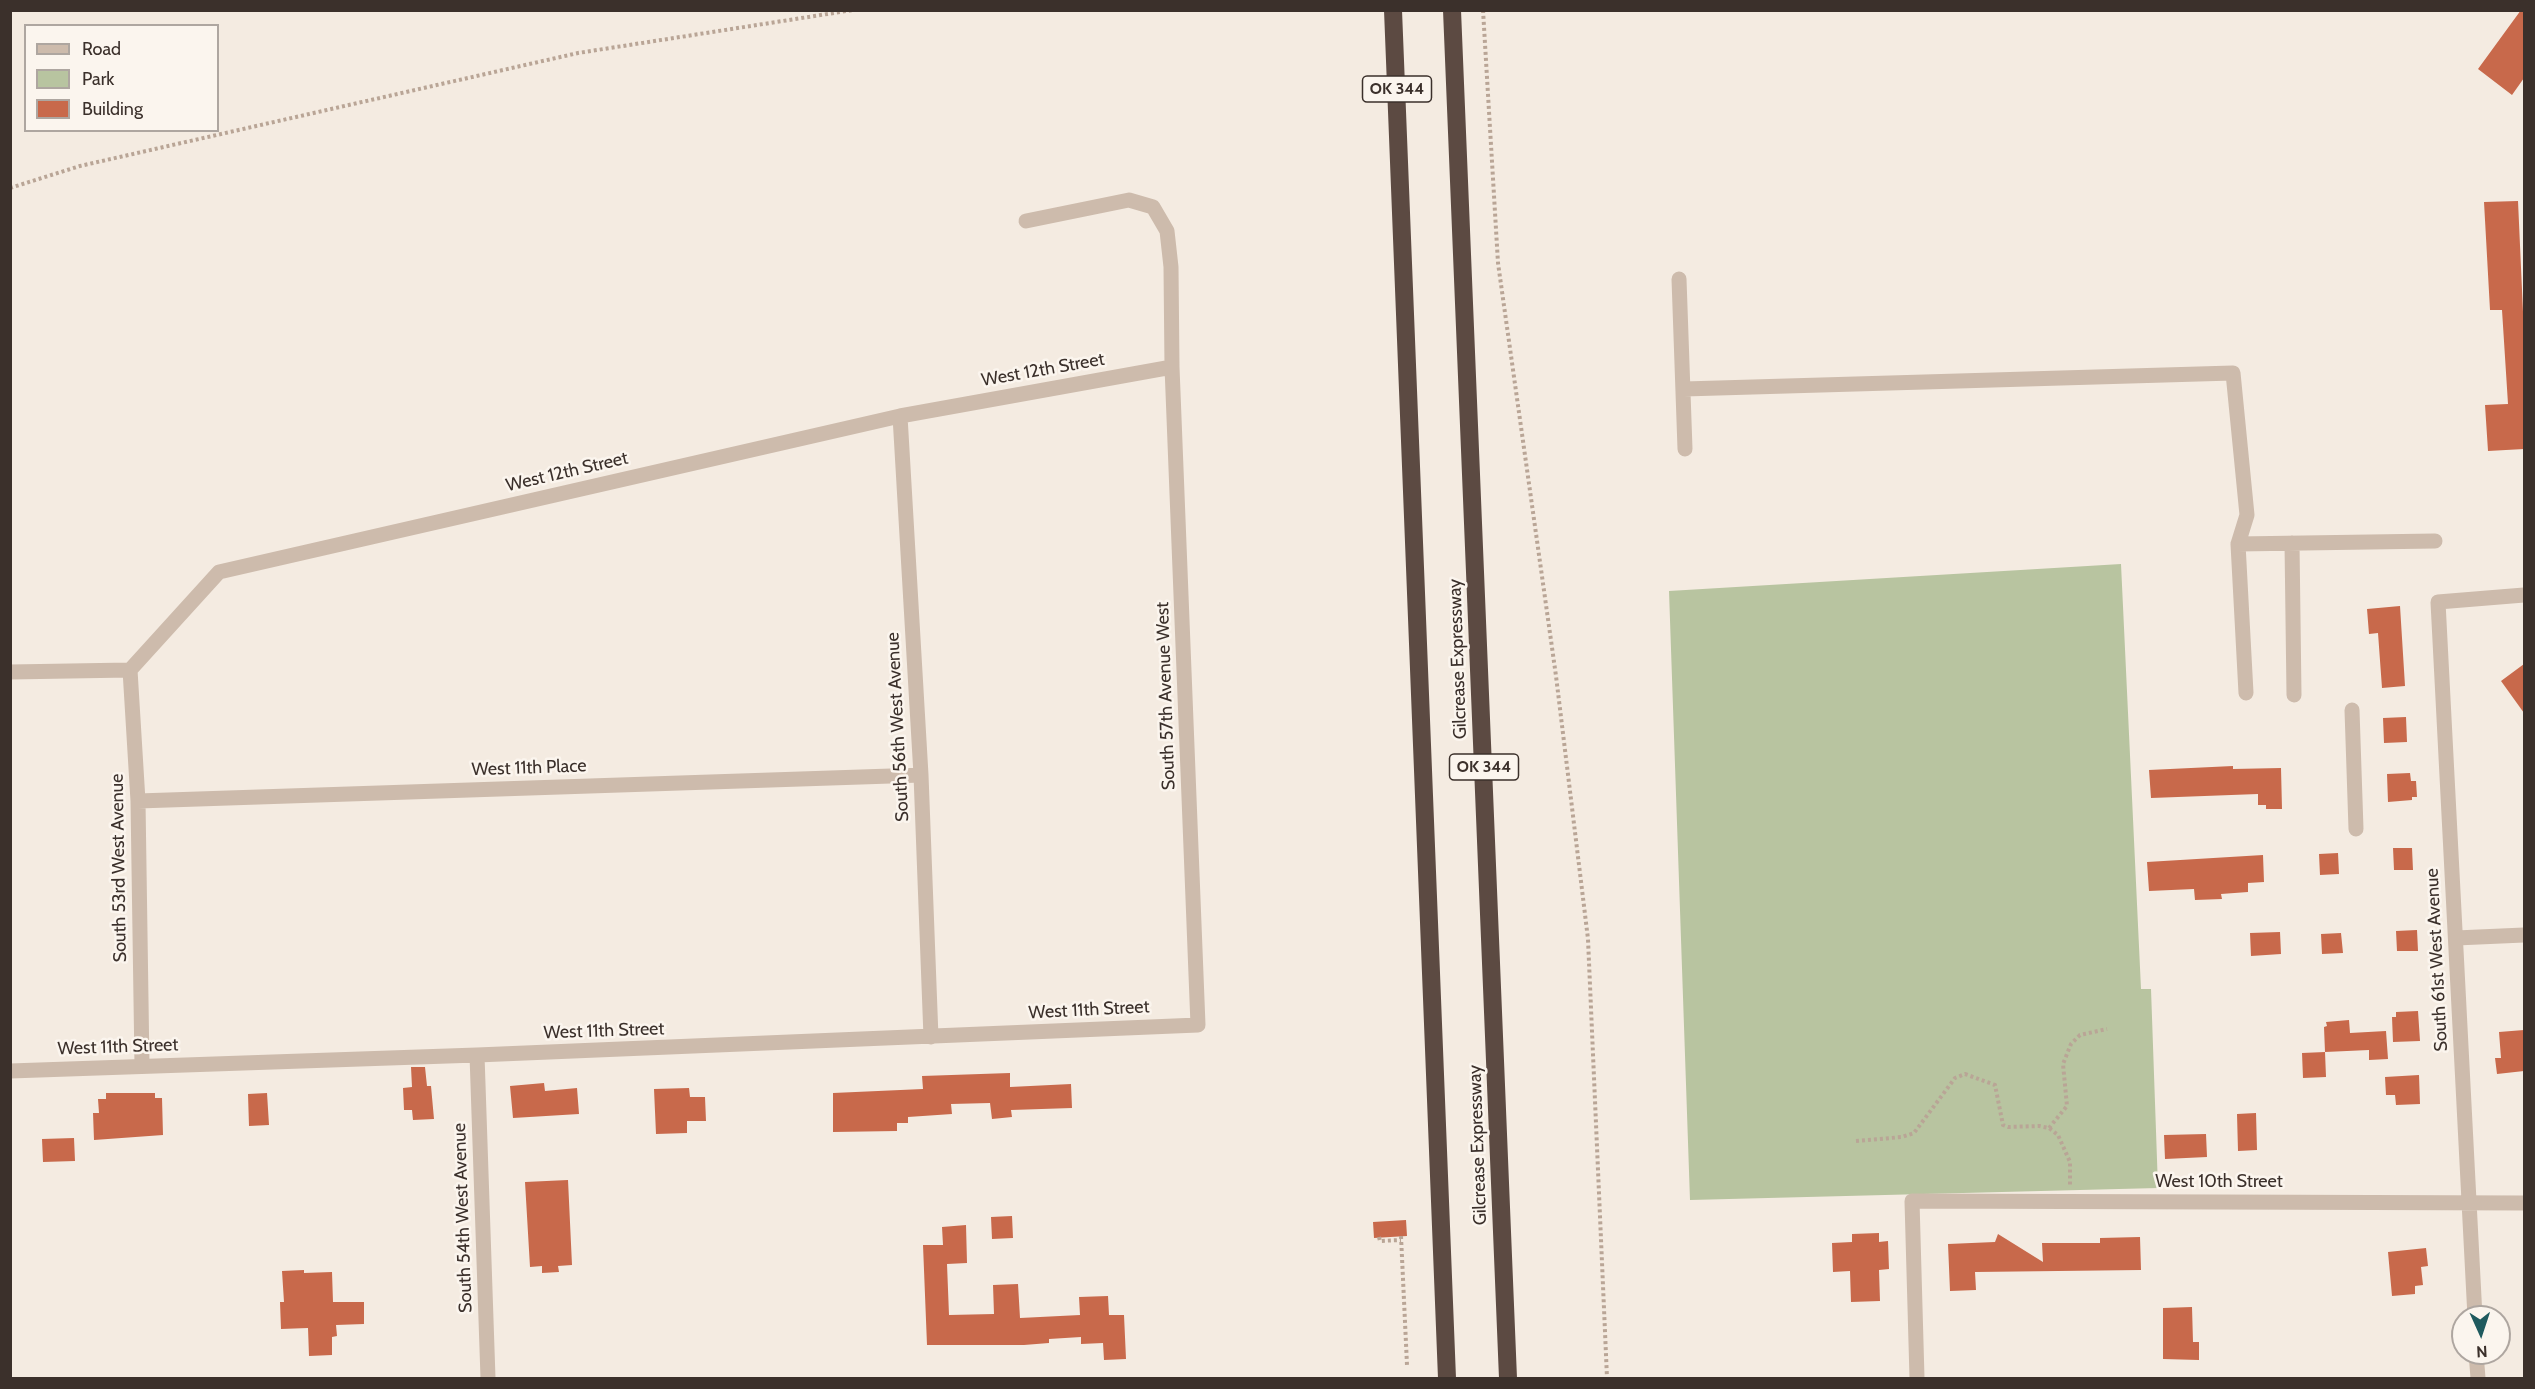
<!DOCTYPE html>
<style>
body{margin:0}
#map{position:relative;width:2535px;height:1389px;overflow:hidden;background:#f4ebe1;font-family:Cabin,sans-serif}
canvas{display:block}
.frame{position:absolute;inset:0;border:12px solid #3b302b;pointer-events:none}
.legend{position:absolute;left:24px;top:24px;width:195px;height:108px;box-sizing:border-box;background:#fbf5ee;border:2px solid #aea6a0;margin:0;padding:8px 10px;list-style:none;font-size:18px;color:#3b302b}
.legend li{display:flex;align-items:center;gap:12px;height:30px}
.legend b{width:30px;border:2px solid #aea6a0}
.north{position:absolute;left:2451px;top:1305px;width:60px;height:60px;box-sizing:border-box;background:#fbf5ee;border:2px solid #aea6a0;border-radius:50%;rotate:177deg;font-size:16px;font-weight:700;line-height:24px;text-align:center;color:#3b302b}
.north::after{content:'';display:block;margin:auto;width:21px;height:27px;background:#1f5a5e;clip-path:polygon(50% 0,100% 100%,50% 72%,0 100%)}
</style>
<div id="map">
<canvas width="2535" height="1389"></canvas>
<div class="frame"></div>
<ul class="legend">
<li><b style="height:8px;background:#cdbbac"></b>Road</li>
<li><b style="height:16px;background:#b8c4a0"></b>Park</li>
<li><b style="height:16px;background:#c8694b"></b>Building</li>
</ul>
<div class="north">N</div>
</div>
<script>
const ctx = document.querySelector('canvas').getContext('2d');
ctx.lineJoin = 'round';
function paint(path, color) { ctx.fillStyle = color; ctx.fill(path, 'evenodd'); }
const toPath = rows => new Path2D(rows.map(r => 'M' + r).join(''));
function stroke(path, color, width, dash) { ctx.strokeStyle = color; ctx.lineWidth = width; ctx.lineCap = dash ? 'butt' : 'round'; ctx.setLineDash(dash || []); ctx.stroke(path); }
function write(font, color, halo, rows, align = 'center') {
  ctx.font = font + ' Cabin,sans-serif'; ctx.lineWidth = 5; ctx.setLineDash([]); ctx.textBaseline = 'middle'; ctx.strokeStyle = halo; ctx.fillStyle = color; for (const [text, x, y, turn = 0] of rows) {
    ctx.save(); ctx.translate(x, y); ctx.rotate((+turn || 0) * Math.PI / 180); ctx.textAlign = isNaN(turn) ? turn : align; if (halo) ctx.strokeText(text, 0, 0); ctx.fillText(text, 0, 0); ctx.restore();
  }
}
const green = toPath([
 [2121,564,2141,989,2151,989,2158,1188,1690,1200,1669,591]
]);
const building = toPath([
 [2521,10,2524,10,2524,78,2512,95,2478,69],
 [2518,201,2524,334,2524,449,2488,451,2485,405,2508,404,2502,310,2490,310,2484,202],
 [2400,606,2405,686,2382,688,2378,633,2369,634,2367,609],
 [2524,664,2524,713,2501,681],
 [2406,717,2407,742,2384,743,2383,718],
 [2233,766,2233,769,2281,768,2282,809,2266,809,2266,805,2258,805,2258,794,2151,798,2149,770],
 [2410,773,2411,781,2416,781,2417,797,2412,797,2412,800,2388,802,2387,774],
 [2393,848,2412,848,2413,870,2394,870],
 [2338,853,2339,874,2320,875,2319,854],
 [2263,855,2264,882,2248,883,2248,892,2221,894,2222,899,2195,900,2194,889,2149,891,2147,862],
 [2417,930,2418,951,2397,951,2396,931],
 [2280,932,2281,954,2251,956,2250,933],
 [2341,933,2343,953,2322,954,2321,934],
 [2418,1011,2420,1041,2393,1042,2392,1017,2396,1017,2396,1012],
 [2349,1020,2350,1033,2386,1031,2388,1059,2369,1060,2369,1050,2325,1052,2326,1077,2303,1078,2302,1053,2325,1052,2324,1027,2327,1026,2326,1022],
 [2524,1030,2524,1071,2497,1074,2495,1058,2501,1058,2499,1032],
 [411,1067,425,1067,427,1086,431,1086,434,1119,413,1120,412,1110,404,1110,403,1088,412,1087],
 [1010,1073,1010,1087,1071,1084,1072,1108,1011,1110,1012,1117,992,1119,990,1103,951,1104,952,1114,908,1117,908,1123,897,1123,897,1131,833,1132,833,1093,923,1089,922,1076],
 [2419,1075,2420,1104,2396,1105,2395,1095,2386,1095,2385,1077],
 [544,1083,545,1091,577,1088,579,1114,513,1118,510,1086],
 [689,1088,690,1097,705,1097,706,1121,687,1121,687,1133,656,1134,654,1089],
 [106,1093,155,1093,155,1098,162,1098,163,1135,94,1140,93,1113,99,1113,98,1099,106,1099],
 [267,1093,269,1125,249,1126,248,1094],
 [2256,1113,2257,1150,2238,1151,2237,1114],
 [2206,1134,2207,1157,2165,1159,2164,1135],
 [74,1138,75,1161,43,1162,42,1139],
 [568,1180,572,1265,558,1266,559,1272,542,1273,542,1266,530,1267,525,1182],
 [1012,1216,1013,1238,992,1239,991,1217],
 [1406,1220,1407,1236,1374,1238,1373,1222],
 [966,1225,967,1263,947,1264,949,1315,994,1314,993,1285,1018,1284,1020,1318,1080,1315,1079,1297,1108,1296,1109,1315,1124,1315,1126,1359,1104,1360,1103,1343,1081,1344,1081,1337,1049,1339,1049,1343,1024,1345,927,1345,923,1245,943,1245,942,1227],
 [1879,1233,1879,1242,1888,1241,1889,1269,1879,1270,1880,1301,1851,1302,1850,1271,1833,1272,1832,1243,1852,1242,1852,1234],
 [1998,1234,2043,1262,2042,1243,2100,1243,2100,1238,2140,1237,2141,1270,1975,1272,1976,1290,1950,1291,1948,1244,1995,1242],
 [2426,1248,2428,1266,2421,1267,2423,1285,2415,1286,2415,1294,2392,1296,2388,1252],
 [304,1270,304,1273,332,1272,333,1302,364,1302,364,1324,336,1325,337,1336,332,1337,332,1355,309,1356,308,1328,281,1329,280,1302,284,1302,282,1271],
 [2192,1307,2193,1342,2199,1342,2199,1360,2163,1359,2163,1308]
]);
const path = toPath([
 [1483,10,1498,263,1556,676,1588,939,1607,1378],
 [10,188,80,166,578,53,853,10],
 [2049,1128,2067,1106,2063,1064,2071,1044,2080,1035,2107,1029],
 [1856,1141,1902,1137,1914,1133,1955,1078,1965,1074,1995,1085,2003,1125,2008,1127,2039,1126,2049,1128,2058,1135,2070,1162,2070,1186],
 [1401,1236,1407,1365],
 [1379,1237,1380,1241,1401,1240]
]);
const minor = toPath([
 [1679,279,1685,449],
 [1684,389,2233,373,2247,515,2238,544],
 [900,416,921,775,931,1037],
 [2292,543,2294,695],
 [130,670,138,801,142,1066],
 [10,672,130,670,219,572,900,416,1172,367],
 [2246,693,2238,544,2435,541],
 [2352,710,2356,829],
 [138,801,921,775],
 [2456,938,2524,935],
 [477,1055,488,1378],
 [10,1071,477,1055,1198,1025,1172,367,1171,267,1167,231,1153,207,1129,200,1026,221],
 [2475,1317,2438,602,2524,595],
 [2476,1353,2478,1378],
 [1917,1378,1912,1201,2524,1203]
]);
const highway = toPath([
 [1393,10,1447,1378],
 [1452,10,1508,1378]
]);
const shields = [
 [1397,89,69],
 [1484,767,69]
];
const shieldNames = [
 ["OK 344",1397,89],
 ["OK 344",1484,767]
];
const streetNames = [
 ["West 12th Street",1043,370,-10],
 ["West 12th Street",567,472,-13],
 ["Gilcrease Expressway",1458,659,-92],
 ["South 57th Avenue West",1166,696,-92],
 ["South 56th West Avenue",898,727,-93],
 ["West 11th Place",529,768,-2],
 ["South 53rd West Avenue",119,868,-91],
 ["South 61st West Avenue",2437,960,-93],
 ["West 11th Street",1089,1010,-3],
 ["West 11th Street",604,1031,-2],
 ["West 11th Street",118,1047,-2],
 ["Gilcrease Expressway",1478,1145,-92],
 ["West 10th Street",2219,1182],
 ["South 54th West Avenue",463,1218,-92]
];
paint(green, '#b8c4a0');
paint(building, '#c8694b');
stroke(path, '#b9a596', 4, [3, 3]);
stroke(minor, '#cdbbac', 15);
stroke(highway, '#5c4a42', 18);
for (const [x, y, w] of shields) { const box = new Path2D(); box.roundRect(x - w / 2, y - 13, w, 26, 4.5); ctx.fillStyle = '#fbf5ee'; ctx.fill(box); stroke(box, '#3b302b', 1.5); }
write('bold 16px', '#3b302b', null, shieldNames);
write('18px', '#3b302b', '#fbf5ee', streetNames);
</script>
